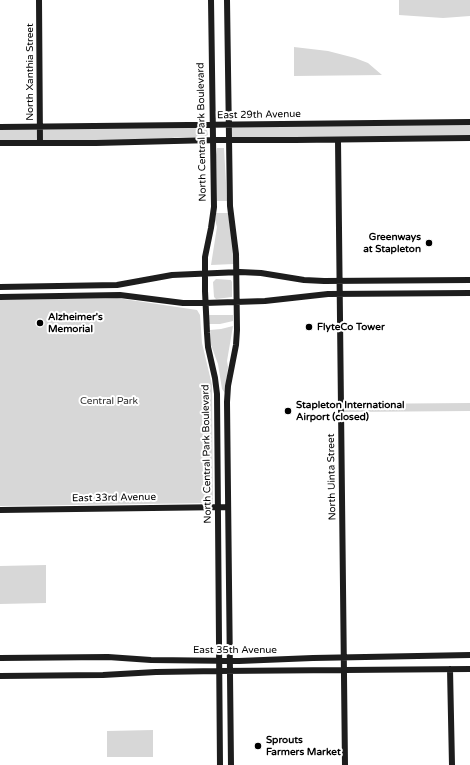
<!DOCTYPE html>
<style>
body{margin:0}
canvas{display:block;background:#fff}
</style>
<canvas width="470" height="765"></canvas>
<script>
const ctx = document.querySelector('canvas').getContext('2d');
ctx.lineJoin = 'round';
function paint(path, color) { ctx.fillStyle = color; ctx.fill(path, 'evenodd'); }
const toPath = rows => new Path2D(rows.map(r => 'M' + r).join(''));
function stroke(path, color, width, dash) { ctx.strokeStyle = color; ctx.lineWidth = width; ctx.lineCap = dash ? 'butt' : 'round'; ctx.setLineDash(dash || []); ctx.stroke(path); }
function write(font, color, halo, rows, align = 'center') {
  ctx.font = font + ' "Varela Round",sans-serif'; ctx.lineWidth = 4; ctx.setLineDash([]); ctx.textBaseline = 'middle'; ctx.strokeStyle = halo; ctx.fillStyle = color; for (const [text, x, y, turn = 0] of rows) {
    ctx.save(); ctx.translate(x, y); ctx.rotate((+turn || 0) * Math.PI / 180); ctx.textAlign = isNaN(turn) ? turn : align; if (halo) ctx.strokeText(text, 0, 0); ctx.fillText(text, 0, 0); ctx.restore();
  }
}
const green = toPath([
 [399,0,470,0,470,16,443,18,399,15],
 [294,47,328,51,355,58,368,63,382,75,294,76],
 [470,122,470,138,229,140,229,125],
 [0,127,194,128,207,130,208,135,203,137,178,137,159,140,0,143],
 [217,148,224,148,227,201,217,201,216,155],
 [216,213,228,213,233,246,234,264,211,265,217,227,215,220],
 [216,279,231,280,232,282,232,297,216,299,214,297,213,282],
 [117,298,197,310,200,315,202,343,212,385,213,503,0,506,0,300],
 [209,315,233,315,233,321,220,324,209,324],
 [233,326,227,361,228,367,225,393,222,389,218,364,211,345,210,330,221,329],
 [470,403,470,411,344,412,345,404],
 [46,565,46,603,0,604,0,566],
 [153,730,153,757,107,757,107,731]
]);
const secondary = toPath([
 [39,0,40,143],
 [211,0,214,207,211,228,205,257,205,291,207,333,208,347,215,378,217,394,220,765],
 [227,0,230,206,236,254,237,330,236,345,228,386,227,402,231,765],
 [0,127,470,122],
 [338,140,345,765],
 [0,143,96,143,213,140,295,140,470,138],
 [0,287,117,285,172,275,240,272,261,273,304,280,324,281,470,280],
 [0,297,120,295,183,303,205,303,265,301,328,294,470,293],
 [0,510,228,507],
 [0,658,108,657,151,660,239,661,313,658,470,655],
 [450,669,452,765],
 [0,676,103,675,156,672,219,671,470,669]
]);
const markers = [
 [429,243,4,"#000"],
 [40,323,4,"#000"],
 [309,327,4,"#000"],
 [288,411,4,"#000"],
 [258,746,4,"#000"]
];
const streetNames = [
 ["North Xanthia Street",30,72,-90],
 ["East 29th Avenue",259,115,-1],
 ["North Central Park Boulevard",202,132,-91],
 ["North Central Park Boulevard",207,454,-91],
 ["North Uinta Street",332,477,-91],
 ["East 33rd Avenue",114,498,-1],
 ["East 35th Avenue",235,650]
];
const poiNames = [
 ["Greenways",421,237,"right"],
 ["at Stapleton",421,249,"right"],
 ["Alzheimer's",48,317],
 ["Memorial",48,329],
 ["FlyteCo Tower",317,327],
 ["Stapleton International",296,405],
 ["Airport (closed)",296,417],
 ["Sprouts",266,740],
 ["Farmers Market",266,752]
];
const parkNames = [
 ["Central Park",109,401]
];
paint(green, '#d7d7d7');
stroke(secondary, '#1d1d1d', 6);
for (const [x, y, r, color] of markers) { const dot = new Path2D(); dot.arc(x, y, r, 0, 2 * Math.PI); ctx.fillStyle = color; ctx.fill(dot); stroke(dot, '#fff', 1.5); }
write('10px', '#000', '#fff', streetNames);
write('bold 10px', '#000', '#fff', poiNames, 'left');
write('10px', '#2e2e2e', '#fff', parkNames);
</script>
